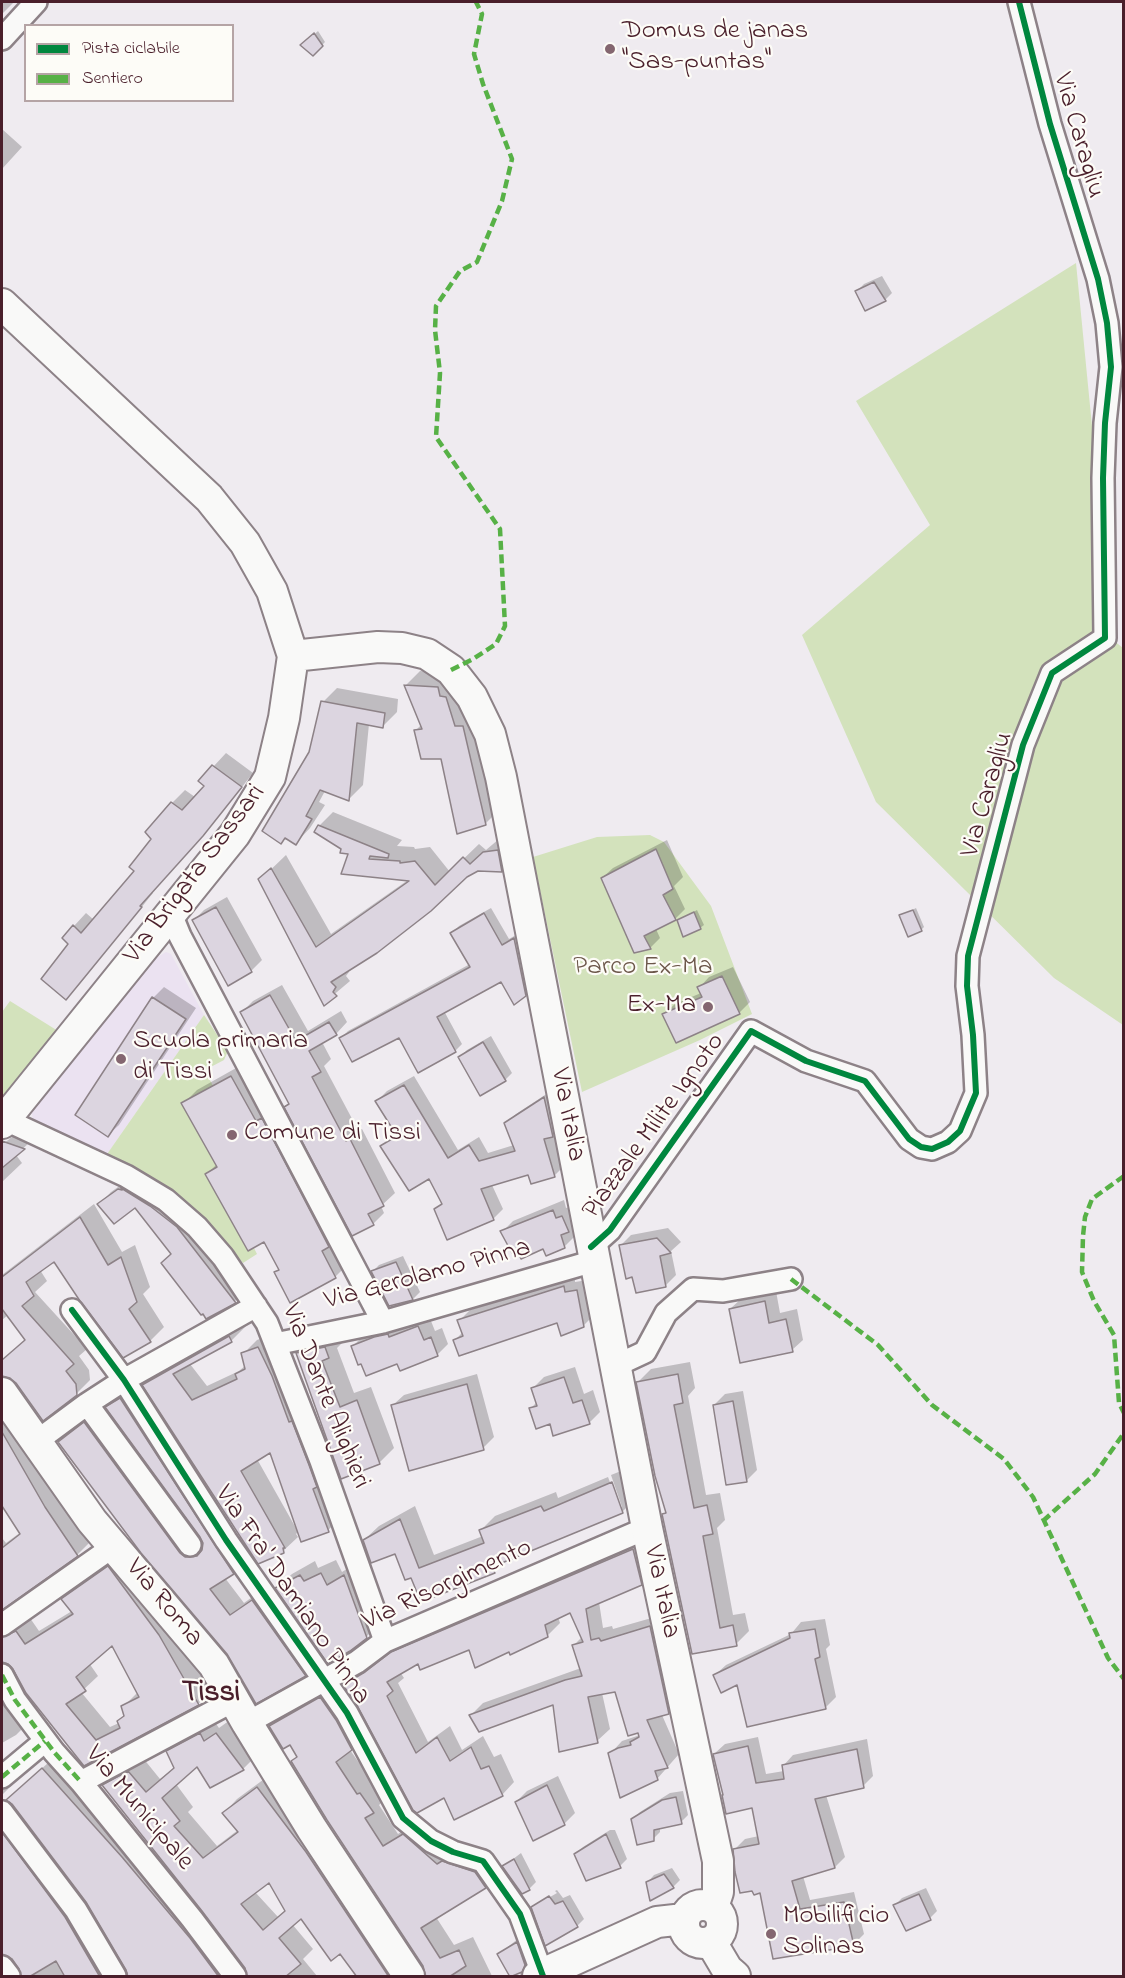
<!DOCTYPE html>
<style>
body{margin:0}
#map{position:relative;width:1125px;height:1978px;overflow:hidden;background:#efebf0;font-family:"Indie Flower",sans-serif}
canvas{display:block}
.frame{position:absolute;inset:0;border:3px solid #4a1f2b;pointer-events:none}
.legend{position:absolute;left:24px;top:24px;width:210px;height:78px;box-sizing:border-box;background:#fdfcf7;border:2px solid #b5a4a5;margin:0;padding:8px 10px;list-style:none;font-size:18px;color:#4a1f2b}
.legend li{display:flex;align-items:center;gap:12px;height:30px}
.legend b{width:30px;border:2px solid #b5a4a5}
</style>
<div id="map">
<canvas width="1125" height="1978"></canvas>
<div class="frame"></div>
<ul class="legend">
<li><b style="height:8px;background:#00873e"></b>Pista ciclabile</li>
<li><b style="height:8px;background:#57b146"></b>Sentiero</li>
</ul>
</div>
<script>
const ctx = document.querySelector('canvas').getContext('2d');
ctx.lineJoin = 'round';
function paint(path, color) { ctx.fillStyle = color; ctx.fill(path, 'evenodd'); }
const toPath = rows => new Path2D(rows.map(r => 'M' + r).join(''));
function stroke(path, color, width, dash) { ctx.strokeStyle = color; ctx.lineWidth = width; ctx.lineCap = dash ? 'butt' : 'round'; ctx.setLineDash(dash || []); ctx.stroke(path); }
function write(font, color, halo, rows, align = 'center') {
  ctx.font = font + ' "Indie Flower",sans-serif'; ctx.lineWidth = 4.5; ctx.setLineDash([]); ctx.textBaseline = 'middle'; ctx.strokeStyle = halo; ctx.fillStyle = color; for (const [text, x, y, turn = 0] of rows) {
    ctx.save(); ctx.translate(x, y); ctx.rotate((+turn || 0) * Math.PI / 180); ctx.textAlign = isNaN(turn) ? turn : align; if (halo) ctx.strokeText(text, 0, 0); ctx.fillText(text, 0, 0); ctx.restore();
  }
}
const built = toPath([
 [166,952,171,954,204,1015,105,1157,33,1123,31,1103,156,958]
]);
const green = toPath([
 [1076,263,1113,640,1123,648,1123,1025,1054,978,876,802,802,635,930,525,856,401],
 [650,835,664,842,711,906,752,1014,700,1040,582,1092,533,857,597,837],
 [10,1001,58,1031,2,1103,2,1012],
 [204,1015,228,1051,224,1060,205,1070,213,1086,182,1104,217,1167,205,1174,248,1251,254,1248,257,1254,243,1263,189,1203,159,1184,105,1157]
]);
const shadow = toPath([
 [2,2,14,2,2,14],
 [318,31,325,42,313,54,303,45],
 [2,129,22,147,2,169],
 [882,276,892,293,885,300,866,309,857,291,864,284],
 [420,671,452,673,460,683,500,809,485,824,442,757,416,730,421,725,406,685],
 [337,688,398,699,397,712,383,726,369,724,363,785,349,799,325,791,319,802,325,805,310,828,296,843,323,702],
 [226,753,253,773,215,821,152,892,153,893,79,985,66,998,74,926,86,913,94,920,136,871,172,803,185,790,195,797,206,786,200,781],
 [333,812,402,840,397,846,414,847,415,849,430,847,450,872,479,844,486,850,499,839,515,856,501,870,478,870,466,876,347,970,349,972,346,976,350,981,324,1003,260,880,286,855,331,934,408,880,343,848,319,826],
 [667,840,683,877,674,886,685,909,675,919,656,929,660,938,650,948,602,878,613,868],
 [227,897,262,960,251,971,194,920,204,910],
 [491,908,509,939,521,932,532,988,525,995,502,980,444,1011,462,1044,455,1051,399,1036,341,1038,348,1031,470,964,452,933,459,926],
 [916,908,924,927,921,930,901,916],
 [697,910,704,925,700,928,679,920],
 [733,967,750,1002,739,1013,664,1014,675,1004,701,993,699,988,709,977],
 [282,985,308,1031,341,1011,347,1022,336,1034,322,1042,331,1059,324,1066,358,1130,362,1129,395,1193,381,1206,384,1213,373,1224,286,1107,290,1103,242,1012,253,1001],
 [164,987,196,1008,119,1125,108,1135,77,1115,153,998],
 [491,1036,512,1073,505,1080,460,1057,467,1050],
 [245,1063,349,1263,335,1277,276,1272,280,1268,265,1240,207,1174,217,1164,183,1104,197,1090],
 [414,1076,458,1150,479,1137,488,1153,514,1145,506,1123,516,1114,554,1089,562,1126,555,1133,564,1166,555,1175,532,1182,529,1174,492,1185,503,1209,493,1219,435,1210,443,1202,430,1177,382,1146,397,1133,377,1101,387,1091],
 [13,1136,30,1142,16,1155,22,1163,2,1182,2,1145],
 [132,1177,248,1289,235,1301,207,1317,173,1254,136,1206,99,1204,111,1192],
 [564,1200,566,1208,573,1206,579,1220,572,1226,575,1236,564,1247,544,1247,502,1232,513,1221],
 [94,1204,122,1252,135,1245,150,1287,143,1294,164,1327,150,1341,55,1259,40,1270,47,1281,35,1292,87,1349,79,1356,89,1370,90,1380,76,1394,17,1382,9,1376,2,1375,2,1361,26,1339,8,1315,2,1320,2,1275],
 [668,1228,681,1242,671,1251,676,1275,666,1285,633,1276,620,1246,631,1235],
 [403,1256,420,1292,413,1299,390,1305,373,1271,379,1265],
 [575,1276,575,1282,588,1280,594,1315,583,1326,558,1321,455,1340,463,1332,459,1321,470,1310],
 [776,1291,780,1313,797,1309,803,1340,792,1350,730,1309,741,1299],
 [429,1316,435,1331,442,1328,448,1344,437,1355,398,1362,353,1346,363,1336],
 [244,1323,246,1326,231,1341,190,1364,207,1386,239,1371,246,1365,243,1354,257,1340,273,1334,343,1516,328,1530,299,1531,296,1534,298,1537,283,1551,144,1385,158,1371],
 [271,1451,298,1529,297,1530,257,1459],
 [339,1333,343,1342,337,1348,354,1393,371,1387,394,1448,380,1462,342,1477,297,1353,312,1339],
 [690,1362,695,1388,688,1396,706,1495,720,1493,725,1520,717,1528,733,1615,745,1613,749,1631,736,1644,693,1652,664,1514,667,1511,638,1382,651,1369],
 [575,1367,584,1394,593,1390,600,1412,589,1423,530,1409,537,1402,533,1388,544,1377],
 [477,1374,494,1437,483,1448,393,1405,404,1395],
 [743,1391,757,1470,746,1481,714,1405,725,1394],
 [121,1394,247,1559,225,1578,244,1603,266,1587,318,1661,305,1675,229,1653,60,1442,73,1428,98,1410,198,1543,204,1545,202,1537,107,1408],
 [2,1398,91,1541,77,1555,4,1606,5,1618,30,1618,39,1631,72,1611,63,1599,77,1585,122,1553,172,1621,212,1690,198,1704,85,1764,14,1668,9,1663,2,1660,2,1538,6,1543,21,1532,2,1503],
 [112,1643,138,1692,123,1707,125,1714,119,1723,110,1727,81,1692,98,1676,89,1663],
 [626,1469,637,1497,622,1512,508,1559,494,1572,412,1576,396,1552,364,1540,379,1526,415,1506,434,1555,483,1536,481,1530,495,1516,556,1492,558,1498,608,1477,619,1507,622,1507,611,1475],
 [645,1538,653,1571,641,1584,599,1602,603,1628,612,1626,613,1629,662,1615,681,1701,668,1713,662,1715,679,1754,657,1779,610,1754,622,1741,640,1735,616,1690,602,1693,610,1729,597,1741,555,1703,471,1715,483,1703,581,1668,574,1645,582,1637,571,1610,558,1617,560,1623,547,1636,509,1650,470,1648,419,1662,400,1672,404,1678,398,1683,428,1742,450,1726,462,1750,483,1736,494,1757,501,1754,514,1782,502,1795,445,1796,359,1706,345,1685,357,1673,379,1660,405,1640],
 [336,1560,342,1572,358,1562,381,1622,366,1637,277,1588,292,1574,315,1561,318,1568],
 [825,1619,830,1645,826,1649,836,1697,825,1708,715,1675,726,1665,791,1634,801,1622],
 [2,1672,30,1721,16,1735,2,1743],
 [335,1684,365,1735,350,1750,372,1781,386,1798,379,1805,398,1834,417,1821,499,1873,485,1886,436,1917,454,1945,473,1937,492,1976,427,1976,425,1966,298,1756,290,1743,271,1726,284,1712],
 [230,1720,257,1755,243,1769,210,1786,197,1765,176,1784,193,1807,188,1812,217,1846,238,1830,224,1813,237,1799,271,1774,414,1976,359,1976,340,1952,302,1916,292,1924,313,1949,303,1959,317,1976,254,1976,105,1785,118,1772,143,1758,160,1779,175,1767,168,1752,181,1738,214,1721,219,1728],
 [269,1881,286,1910,278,1917,255,1892],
 [758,1737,766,1774,784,1771,783,1766,793,1755,867,1739,873,1776,863,1786,826,1795,845,1857,835,1867,803,1876,810,1900,854,1892,864,1934,854,1944,774,1957,761,1891,735,1849,745,1839,759,1836,753,1806,714,1754,725,1744],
 [57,1755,242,1976,2,1976,2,1774,12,1785,3,1794,3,1800,5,1806,118,1969,129,1975,127,1969,22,1786],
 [2,1953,13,1958,24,1974,19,1975,5,1961],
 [558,1776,575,1813,564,1824,516,1802,527,1791],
 [683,1791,688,1815,681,1822,660,1827,660,1832,653,1839,633,1819,640,1812,670,1793],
 [610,1830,615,1830,627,1859,620,1866,587,1880,576,1854,583,1847],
 [521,1853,536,1882,529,1889,504,1866],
 [672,1868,680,1880,673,1887,647,1883,654,1875],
 [926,1888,937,1911,930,1918,906,1929,895,1905,902,1898],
 [557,1890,563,1898,570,1895,584,1919,577,1926,532,1907,538,1902,538,1904,557,1893,555,1891],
 [519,1938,532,1957,527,1966,530,1976,521,1976,519,1972,499,1954]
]);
const building = toPath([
 [314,33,323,46,313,56,300,45,314,33],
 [874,282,886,301,865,311,855,291,874,282],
 [404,685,438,687,440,696,446,697,455,726,463,726,486,825,457,834,441,759,421,759,414,730,422,729,404,685],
 [321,701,385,713,383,728,357,723,349,801,320,790,306,816,312,819,296,845,285,838,281,844,262,831,309,752,321,701],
 [212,765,242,787,203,836,140,906,142,907,66,1000,41,979,68,944,62,938,73,925,81,933,134,871,129,867,151,839,145,832,171,802,182,810,204,786,198,781,212,765],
 [318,825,389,854,388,858,370,856,369,859,400,861,400,863,415,861,435,885,463,857,470,864,483,852,498,850,502,872,478,871,467,877,431,911,377,953,331,982,336,987,333,992,337,996,324,1006,258,879,271,868,316,947,409,881,341,874,348,854,340,853,341,849,314,832,318,825],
 [656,849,673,889,663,895,676,920,644,936,651,949,634,953,601,878,656,849],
 [216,907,252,972,228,986,192,920,216,907],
 [913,910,922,931,908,937,899,915,913,910],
 [694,912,701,929,683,937,677,920,694,912],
 [484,913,502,945,514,938,526,996,514,1005,501,982,437,1017,456,1052,418,1073,399,1038,352,1062,339,1038,470,967,450,933,484,913],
 [722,976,740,1014,676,1043,662,1014,702,997,697,987,722,976],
 [270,995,296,1041,329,1022,337,1035,309,1051,321,1072,312,1077,346,1141,350,1139,384,1206,368,1214,374,1225,352,1236,284,1107,289,1104,240,1012,270,995],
 [152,997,186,1019,108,1137,75,1115,152,997],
 [483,1042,506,1081,480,1096,458,1057,483,1042],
 [231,1076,256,1121,262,1118,329,1247,322,1251,336,1278,290,1303,274,1272,279,1270,264,1242,248,1251,205,1174,217,1167,181,1103,231,1076],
 [404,1085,448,1158,469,1145,479,1161,515,1151,504,1123,544,1097,553,1137,544,1139,555,1177,531,1184,528,1175,481,1189,494,1220,447,1240,434,1209,442,1204,429,1179,409,1191,380,1146,397,1136,375,1101,404,1085],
 [2,1141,25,1149,2,1168,2,1141],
 [121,1188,150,1206,177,1227,236,1303,206,1319,203,1314,201,1315,161,1263,171,1254,135,1208,114,1224,97,1204,118,1189,122,1190,121,1188],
 [553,1210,556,1218,562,1216,569,1232,561,1235,565,1248,546,1256,543,1249,521,1259,517,1251,512,1253,500,1231,553,1210],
 [80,1217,108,1265,121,1257,137,1302,129,1309,151,1342,123,1358,80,1301,54,1262,26,1282,34,1296,22,1306,74,1364,66,1371,76,1384,77,1395,43,1421,16,1383,10,1378,2,1376,2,1360,25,1340,2,1309,2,1277,80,1217],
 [657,1238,671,1253,660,1256,666,1287,636,1293,632,1277,626,1279,619,1245,657,1238],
 [396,1262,413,1300,389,1306,371,1271,396,1262],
 [564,1286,565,1292,577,1290,584,1327,561,1336,557,1323,459,1356,453,1340,463,1336,457,1320,564,1286],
 [765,1301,769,1323,786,1319,793,1352,740,1363,729,1309,765,1301],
 [418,1326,424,1340,431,1337,438,1356,400,1371,397,1364,366,1376,361,1364,358,1365,351,1346,374,1337,388,1334,389,1337,418,1326],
 [229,1336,232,1342,173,1374,192,1400,237,1379,235,1374,245,1369,241,1353,258,1347,272,1376,289,1422,292,1421,309,1465,317,1487,313,1489,329,1532,301,1542,270,1453,241,1471,285,1548,283,1548,284,1553,258,1564,142,1385,229,1336],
 [325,1347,329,1358,322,1361,340,1407,357,1400,380,1464,341,1479,296,1353,325,1347],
 [678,1374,683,1403,674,1405,694,1508,707,1505,713,1534,703,1536,720,1628,733,1625,737,1646,692,1654,662,1514,666,1513,655,1476,636,1382,678,1374],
 [564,1377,573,1403,582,1400,590,1424,553,1436,550,1424,536,1429,529,1408,537,1406,531,1388,564,1377],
 [467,1384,484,1450,409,1471,391,1405,467,1384],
 [120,1398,234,1574,210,1589,230,1615,252,1600,306,1676,256,1704,227,1654,141,1553,58,1442,84,1422,180,1553,185,1557,197,1556,202,1550,203,1543,200,1537,105,1407,120,1398],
 [733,1401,747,1482,726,1485,713,1405,733,1401],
 [2,1432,45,1507,78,1556,2,1610,2,1548,20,1534,2,1506,2,1432],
 [612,1482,623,1513,492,1567,495,1573,421,1602,411,1578,405,1580,395,1554,371,1563,363,1540,400,1519,419,1568,484,1543,479,1530,541,1506,544,1511,612,1482],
 [633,1549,642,1585,586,1609,591,1640,599,1638,601,1641,650,1626,669,1714,647,1720,668,1768,655,1771,658,1780,620,1798,608,1753,618,1748,631,1745,630,1742,639,1737,638,1733,628,1736,615,1692,588,1697,598,1743,559,1752,553,1705,479,1732,469,1715,565,1680,582,1676,572,1645,583,1642,570,1613,545,1625,548,1637,510,1655,509,1652,475,1668,469,1650,420,1670,418,1664,387,1682,393,1691,387,1696,416,1753,437,1737,450,1761,471,1747,481,1769,489,1766,503,1796,454,1820,444,1798,417,1813,413,1810,358,1707,343,1685,365,1672,391,1652,633,1549],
 [108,1566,159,1635,199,1705,84,1766,26,1693,13,1669,8,1664,2,1662,2,1637,16,1631,25,1644,73,1614,61,1599,108,1566],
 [112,1646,139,1697,121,1706,124,1716,117,1721,120,1728,96,1740,66,1704,86,1691,76,1677,112,1646],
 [321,1573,327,1585,344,1575,367,1638,350,1651,328,1664,275,1588,300,1575,304,1581,321,1573],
 [815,1629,820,1657,815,1659,826,1709,747,1727,737,1685,721,1693,713,1675,790,1638,789,1633,815,1629],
 [320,1697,336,1720,352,1750,336,1762,357,1794,360,1793,374,1813,365,1818,383,1846,403,1834,437,1864,442,1861,475,1872,486,1888,421,1928,440,1958,459,1950,466,1966,449,1977,426,1977,423,1966,327,1820,291,1761,297,1757,290,1745,283,1749,269,1726,320,1697],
 [200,1733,204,1741,216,1733,244,1770,210,1788,197,1767,162,1798,180,1821,174,1826,203,1858,238,1832,222,1813,257,1787,306,1852,389,1977,357,1977,340,1954,331,1961,301,1919,279,1938,301,1964,285,1977,247,1977,245,1968,202,1911,102,1785,128,1771,146,1792,174,1768,166,1751,200,1733],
 [269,1883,285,1911,263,1930,241,1904,269,1883],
 [748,1746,756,1783,784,1779,782,1765,857,1749,864,1788,815,1799,835,1868,792,1881,800,1909,844,1902,854,1946,773,1959,760,1893,754,1895,752,1891,740,1893,735,1872,733,1849,759,1844,752,1808,726,1814,722,1795,723,1795,713,1754,748,1746],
 [42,1768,122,1857,190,1938,219,1977,128,1977,126,1970,86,1902,12,1804,6,1800,42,1768],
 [547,1785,565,1825,533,1841,515,1802,547,1785],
 [676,1797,682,1824,654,1830,654,1841,637,1845,631,1819,662,1800,676,1797],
 [2,1832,65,1917,100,1977,65,1977,56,1961,29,1977,21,1977,19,1969,12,1959,2,1954,2,1832],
 [606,1834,621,1868,586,1881,574,1854,606,1834],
 [514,1859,530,1890,522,1894,502,1866,514,1859],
 [664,1874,674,1888,650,1901,646,1882,664,1874],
 [919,1894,931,1920,906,1931,893,1905,919,1894],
 [549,1896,555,1904,563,1901,578,1927,545,1946,531,1907,549,1896],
 [517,1942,525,1965,522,1972,510,1977,497,1954,517,1942]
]);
const street = toPath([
 [2,39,36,2],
 [171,914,180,936,383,1322],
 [6,1120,126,1176,166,1200,197,1227,223,1257,267,1323,321,1461,385,1641],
 [591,1247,610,1230,751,1031,806,1061,865,1081,909,1139,921,1147,932,1149,948,1142,960,1131,976,1093,973,1035,967,986,968,956,1023,745,1052,673,1105,638,1103,478,1105,423,1111,367,1107,323,1098,279,1050,124,1019,2],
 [72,1310,124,1380,226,1540,347,1713,403,1818,431,1841,453,1852,483,1861,520,1914,543,1976],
 [275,1344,383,1322,594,1261],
 [615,1366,645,1352,666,1313,693,1289,723,1291,791,1279],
 [87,1404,190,1545],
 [37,1441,87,1404,124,1380,256,1306],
 [2,1625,114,1546],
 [2,1675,15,1700,54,1752,81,1782,192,1919,235,1976],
 [247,1723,357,1662,385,1641,647,1528],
 [2,1777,45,1741],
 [81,1782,235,1700],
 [2,1812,76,1910,115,1976],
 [2,1967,9,1976]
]);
const secondary = toPath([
 [2,304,209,498,245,543,272,591,293,656,284,718,270,777,235,834,2,1123],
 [293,656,378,647,402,648,427,654,451,670,472,697,490,734,501,777,647,1528,718,1861,718,1892,713,1907],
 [2,1393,92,1521,214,1665,247,1723,312,1829,409,1976],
 '684 1924a19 19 0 1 1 38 0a19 19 0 1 1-38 0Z',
 [711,1942,727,1969,735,1976],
 [538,1976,657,1922,684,1919]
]);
const quiet = toPath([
 [451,670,473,659,496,644,505,626,500,529,436,437,440,373,435,330,436,306,460,271,477,262,502,201,512,159,483,84,474,54,482,14,476,2],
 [1124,1176,1092,1199,1085,1217,1083,1236,1082,1272,1094,1301,1114,1335,1119,1403,1124,1413],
 [791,1279,878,1345,932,1405,1004,1459,1033,1497,1108,1658,1124,1679],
 [1043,1521,1095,1474,1124,1433],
 [2,1675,15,1700,54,1752,81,1782],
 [2,1777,45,1741]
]);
const cycleway = toPath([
 [591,1247,610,1230,751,1031,806,1061,865,1081,909,1139,921,1147,932,1149,948,1142,960,1131,976,1093,973,1035,967,986,968,956,1023,745,1052,673,1105,638,1103,478,1105,423,1111,367,1107,323,1098,279,1050,124,1019,2],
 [72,1310,124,1380,226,1540,347,1713,403,1818,431,1841,453,1852,483,1861,520,1914,543,1976]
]);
const markers = [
 [610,49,6,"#846670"],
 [708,1007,6,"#846670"],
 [121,1059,6,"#846670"],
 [232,1135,6,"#846670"],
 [771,1934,6,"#846670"]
];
const poiNames = [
 ["Domus de janas",622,33],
 ["\"Sas-puntas\"",622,64],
 ["Ex-Ma",696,1007,"right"],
 ["Scuola primaria",133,1043],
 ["di Tissi",133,1074],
 ["Comune di Tissi",244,1135],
 ["Mobilificio",783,1918],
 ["Solinas",783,1949]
];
const streetNames = [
 ["Via Caragliu",1077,136,74],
 ["Via Caragliu",989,795,-74],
 ["Via Brigata Sassari",196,875,-53],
 ["Via Italia",566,1115,79],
 ["Piazzale Milite Ignoto",655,1127,-54],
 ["Via Gerolamo Pinna",428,1276,-15],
 ["Via Dante Alighieri",324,1397,68],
 ["Via Risorgimento",448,1586,-25],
 ["Via Italia",660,1592,78],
 ["Via Fra' Damiano Pinna",291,1596,56],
 ["Via Roma",163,1604,50],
 ["Via Municipale",138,1809,50]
];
const parkNames = [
 ["Parco Ex-Ma",643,969]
];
const quarterNames = [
 ["Tissi",211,1695]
];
paint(built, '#ebe2f1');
paint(green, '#d3e2bc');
paint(shadow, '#0003');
paint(building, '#dcd5e0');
stroke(building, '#8d8287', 1.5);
stroke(street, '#8d8287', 26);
stroke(secondary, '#8d8287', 34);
stroke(street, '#f9f9f8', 21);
stroke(secondary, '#f9f9f8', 30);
stroke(quiet, '#57b146', 4.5, [9, 4.5]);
stroke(cycleway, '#00873e', 6);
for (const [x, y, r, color] of markers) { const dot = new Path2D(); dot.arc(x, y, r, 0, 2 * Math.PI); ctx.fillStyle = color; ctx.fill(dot); stroke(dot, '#fdfcf7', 2); }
write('27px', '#4a1f2b', '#fdfcf7', poiNames, 'left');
write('27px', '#4a1f2b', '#fdfcf7', streetNames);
write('27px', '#6c574a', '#fdfcf7', parkNames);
write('bold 30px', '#4a1f2b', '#fdfcf7', quarterNames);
</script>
